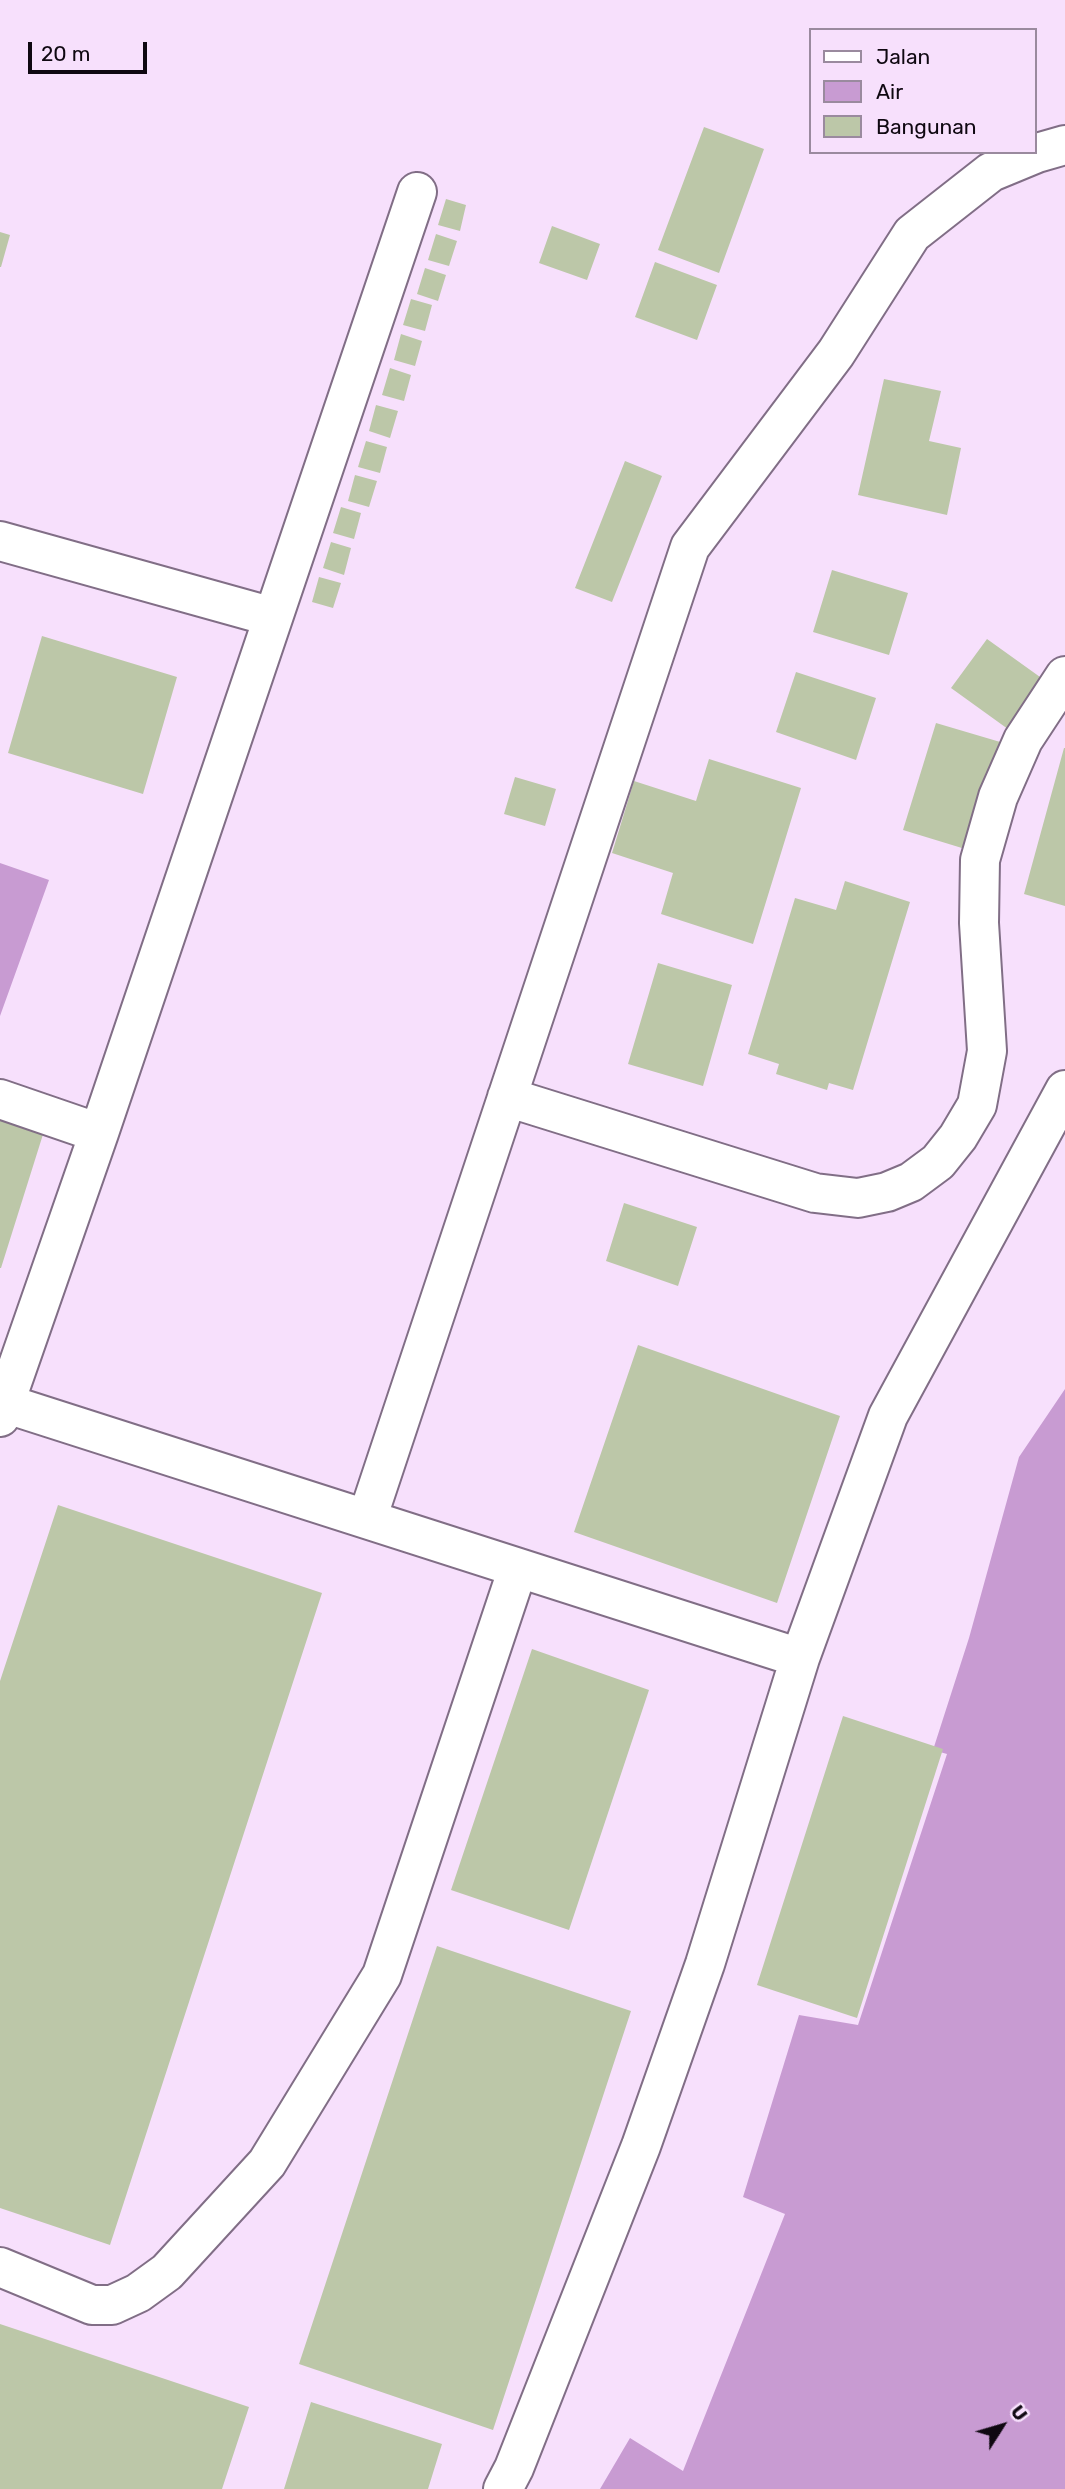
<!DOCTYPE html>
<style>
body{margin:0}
#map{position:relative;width:1065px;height:2489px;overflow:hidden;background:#f7e0fc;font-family:Rubik,sans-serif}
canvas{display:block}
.legend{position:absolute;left:809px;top:28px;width:228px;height:126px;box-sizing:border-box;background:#f7e0fc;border:2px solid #9a8a9e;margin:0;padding:9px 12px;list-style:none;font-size:21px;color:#0f0811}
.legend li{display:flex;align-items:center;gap:14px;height:35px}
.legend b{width:35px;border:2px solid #9a8a9e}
.north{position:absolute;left:967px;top:2391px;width:70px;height:70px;-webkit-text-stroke:5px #f7e0fc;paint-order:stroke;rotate:53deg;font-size:19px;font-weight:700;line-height:28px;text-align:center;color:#0f0811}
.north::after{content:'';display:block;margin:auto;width:24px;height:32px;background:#0f0811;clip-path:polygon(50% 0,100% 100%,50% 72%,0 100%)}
.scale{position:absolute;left:28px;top:42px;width:119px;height:32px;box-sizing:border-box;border:4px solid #0f0811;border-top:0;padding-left:9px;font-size:21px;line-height:24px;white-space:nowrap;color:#0f0811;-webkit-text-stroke:5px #f7e0fc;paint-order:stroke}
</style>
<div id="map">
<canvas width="1065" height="2489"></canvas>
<ul class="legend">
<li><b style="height:9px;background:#fff"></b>Jalan</li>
<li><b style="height:19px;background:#c89bd2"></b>Air</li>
<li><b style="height:19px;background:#bcc7a8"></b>Bangunan</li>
</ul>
<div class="north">U</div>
<div class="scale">20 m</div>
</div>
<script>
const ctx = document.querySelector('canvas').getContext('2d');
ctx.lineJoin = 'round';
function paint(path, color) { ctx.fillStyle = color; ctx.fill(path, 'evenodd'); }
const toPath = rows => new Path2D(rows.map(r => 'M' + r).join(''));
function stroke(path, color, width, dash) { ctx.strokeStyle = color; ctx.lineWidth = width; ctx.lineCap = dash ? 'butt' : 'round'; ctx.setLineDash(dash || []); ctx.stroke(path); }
const water = toPath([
 [0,863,49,880,0,1016],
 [1065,1389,1065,2489,600,2489,630,2438,683,2471,785,2214,743,2197,799,2015,858,2025,947,1754,933,1750,969,1638,1019,1457]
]);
const building = toPath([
 [704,127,764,149,719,273,658,250],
 [446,199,466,205,460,231,438,225],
 [552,226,600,244,587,280,539,263],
 [0,232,10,235,1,267,0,267],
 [436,234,457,241,449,266,428,260],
 [655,262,717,285,697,340,635,317],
 [425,268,446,275,438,301,417,294],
 [411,299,432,305,425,331,403,325],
 [401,334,422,341,415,366,394,360],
 [390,368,411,375,404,401,382,395],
 [884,379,941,391,929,441,961,448,947,515,858,495],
 [376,405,398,411,390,438,369,431],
 [366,441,387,447,380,473,358,467],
 [625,461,662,476,612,602,575,588],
 [355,475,377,481,369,507,348,501],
 [341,507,361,513,354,539,333,533],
 [331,542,351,548,344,575,323,568],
 [832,570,908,593,889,655,813,632],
 [319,577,341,583,333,608,312,602],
 [42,636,177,677,143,794,8,753],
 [987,639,1054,687,1019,737,951,688],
 [796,672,876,698,856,760,776,732],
 [936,723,1007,744,975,852,903,830],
 [1064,748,1065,748,1065,906,1024,894],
 [709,759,801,788,753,944,661,914,673,873,612,853,634,781,696,801],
 [515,777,556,789,545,826,504,814],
 [845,881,910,902,853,1090,829,1083,827,1090,776,1074,779,1064,748,1054,795,898,836,910],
 [658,963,732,985,703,1086,628,1064],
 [0,1114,45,1128,1,1268,0,1268],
 [624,1203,697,1227,678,1286,606,1261],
 [638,1345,840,1416,777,1603,574,1532],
 [58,1505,322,1593,110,2245,0,2208,0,1681],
 [532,1649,649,1690,569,1930,451,1890],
 [843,1716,943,1749,857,2018,757,1985],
 [437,1946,631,2011,493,2430,299,2364],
 [0,2324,249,2407,222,2489,0,2489],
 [311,2402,442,2444,428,2489,284,2489]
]);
const minor = toPath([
 [0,541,273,617],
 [507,1097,815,1193,858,1198,887,1192,911,1182,938,1162,958,1137,977,1105,987,1051,979,923,980,860,998,797,1023,740,1065,676],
 [0,1099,99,1133],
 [4,1403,800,1658],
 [0,1417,99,1133,417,192],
 [367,1519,690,547,836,353,912,234,991,172,1037,153,1065,145],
 [0,2267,92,2305,112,2305,138,2293,167,2272,267,2163,382,1975,518,1568],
 [503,2489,514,2468,641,2146,705,1964,800,1658,888,1416,1065,1090]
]);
paint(water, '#c89bd2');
paint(building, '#bcc7a8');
stroke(minor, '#816e86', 42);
stroke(minor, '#fff', 38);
</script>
